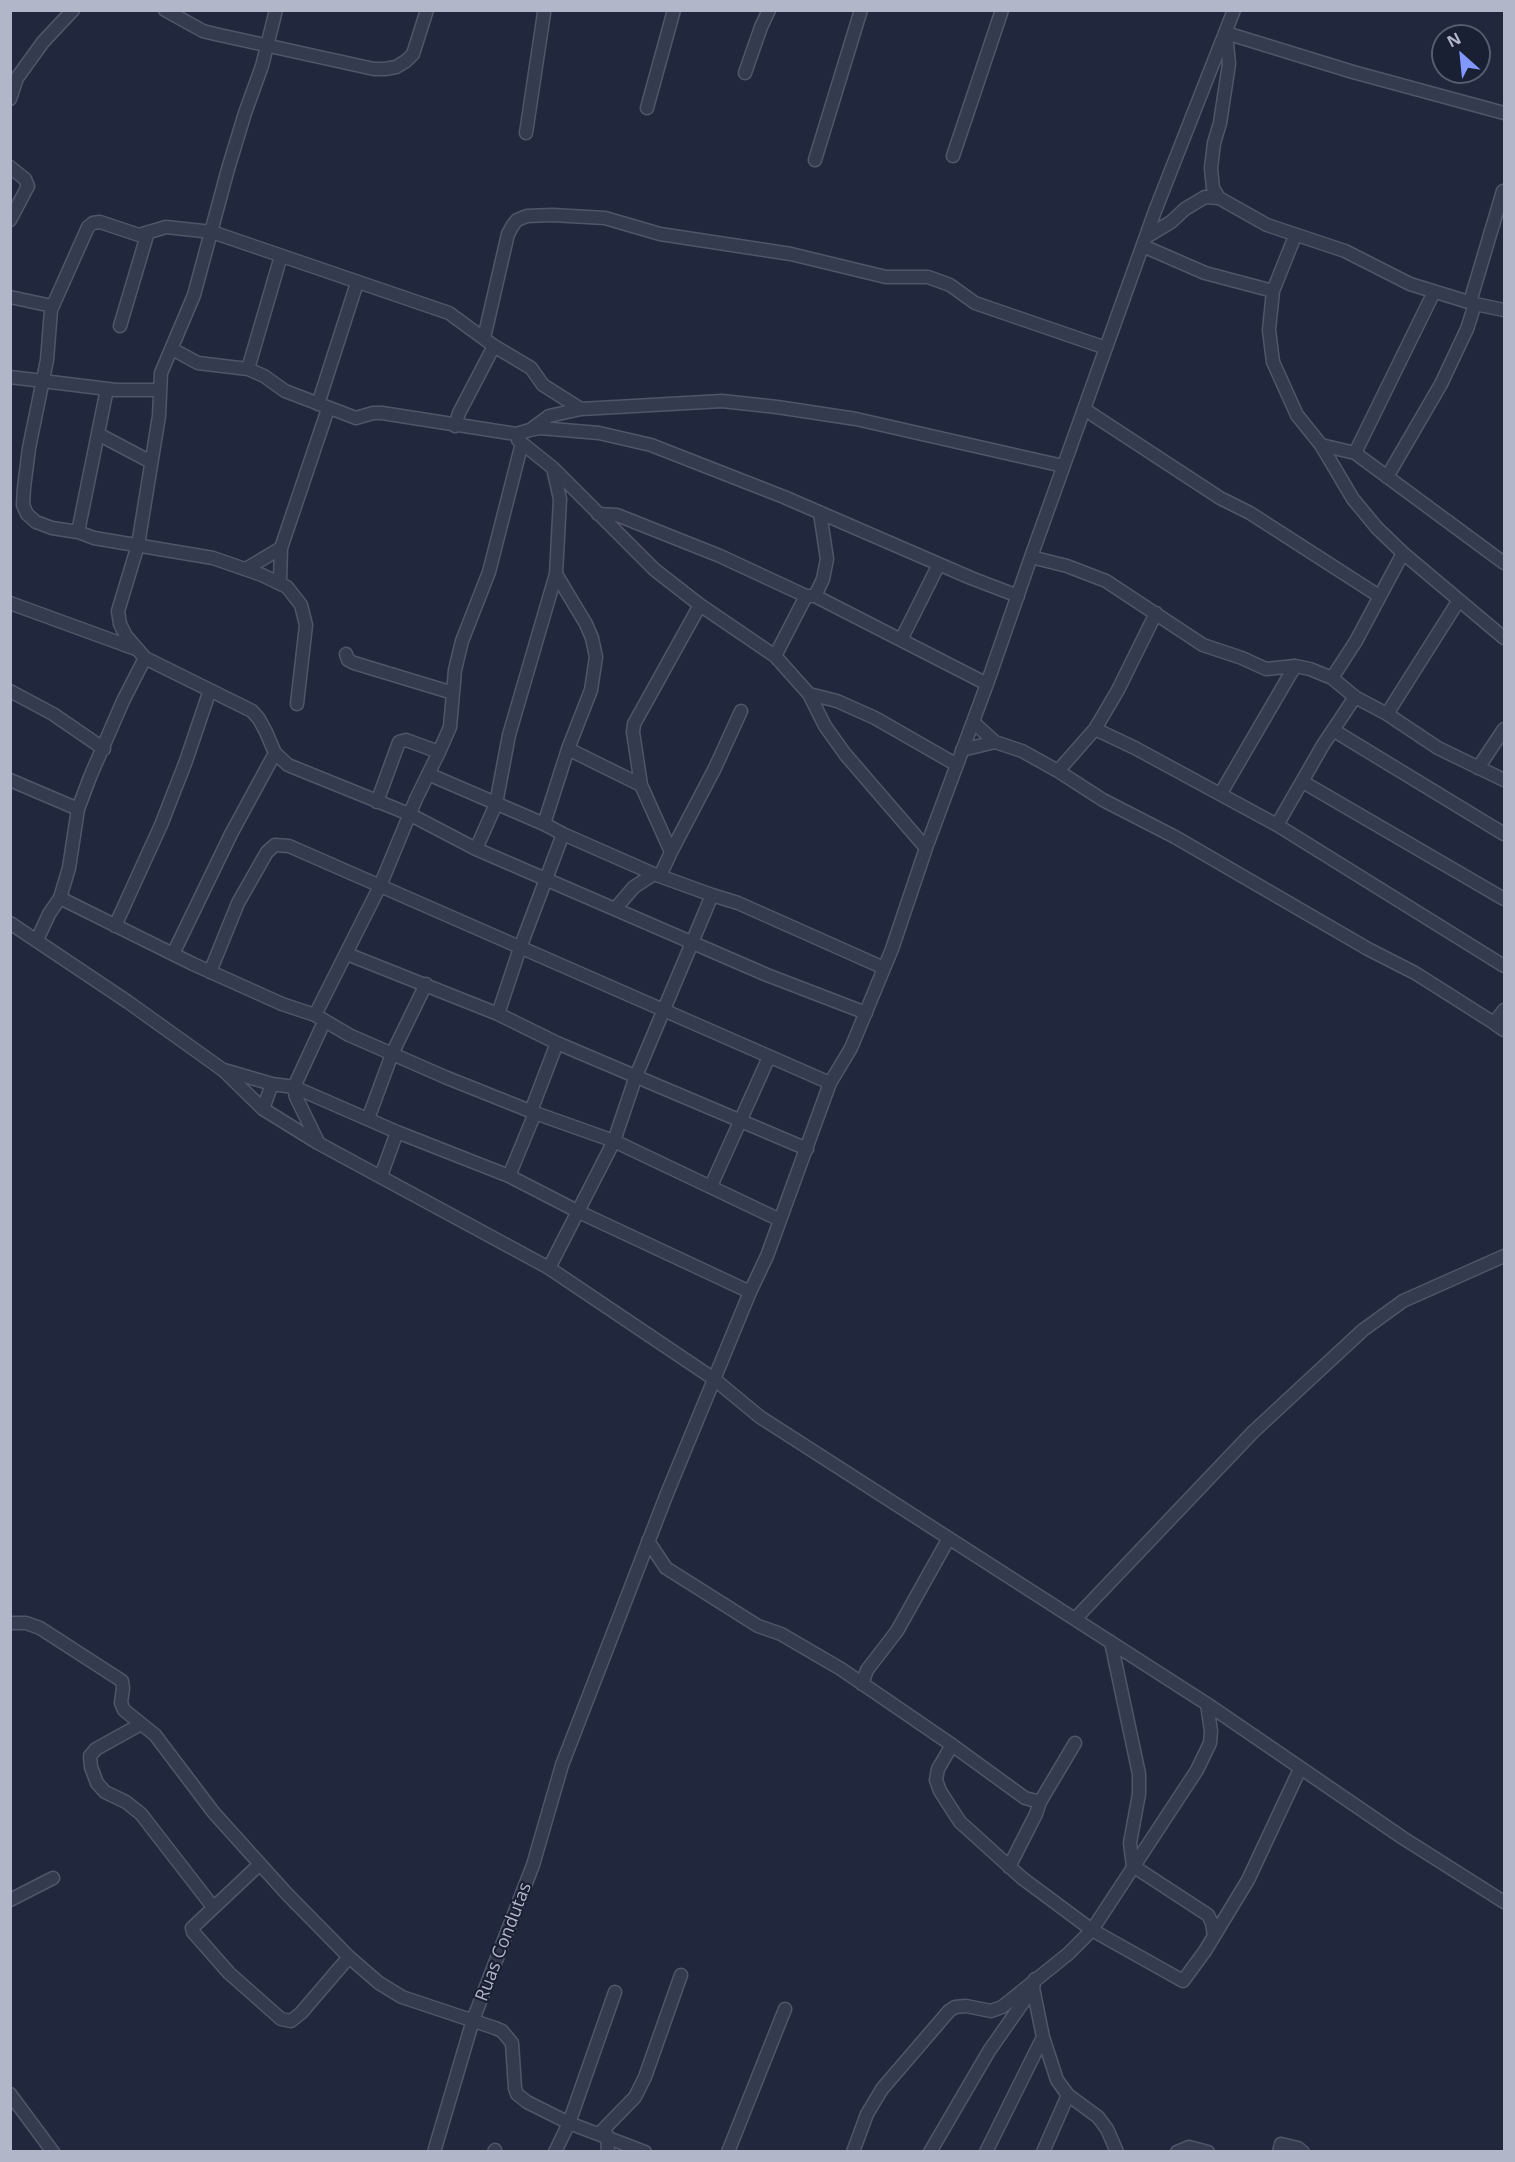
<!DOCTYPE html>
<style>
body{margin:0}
#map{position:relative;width:1515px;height:2162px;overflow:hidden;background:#21283e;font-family:"Open Sans",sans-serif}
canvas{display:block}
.frame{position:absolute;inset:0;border:12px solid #b1b6c9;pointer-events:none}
.north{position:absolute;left:1431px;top:24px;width:60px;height:60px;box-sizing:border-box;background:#1a2033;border:2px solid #565c6f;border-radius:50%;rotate:333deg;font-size:16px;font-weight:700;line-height:24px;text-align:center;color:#b1b6c9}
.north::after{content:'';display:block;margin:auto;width:21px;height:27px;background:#8098ff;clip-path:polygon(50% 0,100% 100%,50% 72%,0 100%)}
</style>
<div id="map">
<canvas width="1515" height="2162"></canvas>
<div class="frame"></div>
<div class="north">N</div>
</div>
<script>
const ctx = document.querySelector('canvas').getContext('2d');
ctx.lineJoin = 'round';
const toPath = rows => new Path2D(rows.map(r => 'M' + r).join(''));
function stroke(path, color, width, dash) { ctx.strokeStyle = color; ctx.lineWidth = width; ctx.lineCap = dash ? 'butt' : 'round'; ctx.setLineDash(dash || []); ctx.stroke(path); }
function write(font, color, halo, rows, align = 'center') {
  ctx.font = font + ' "Open Sans",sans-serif'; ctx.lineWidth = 4.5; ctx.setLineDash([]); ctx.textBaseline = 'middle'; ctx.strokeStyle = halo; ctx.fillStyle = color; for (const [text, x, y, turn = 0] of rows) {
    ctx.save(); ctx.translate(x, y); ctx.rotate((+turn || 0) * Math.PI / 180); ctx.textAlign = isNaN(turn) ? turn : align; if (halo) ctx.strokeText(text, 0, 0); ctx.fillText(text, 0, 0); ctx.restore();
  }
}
const minor = toPath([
 [165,10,203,31,215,34,374,69,385,69,396,67,406,61,413,54,427,10],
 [276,10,262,66,245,113,228,169,194,295,161,373,159,416,138,545,118,611,120,624,126,636,145,658,252,711,259,719,266,732,275,753,288,765,409,814,476,849,767,975,866,1013],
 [745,73,761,27,769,10],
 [10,99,17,78,43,42,73,10],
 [647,108,674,10],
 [1504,113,1353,72,1226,33,1229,64,1220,123,1214,143,1211,168,1213,188,1219,198,1267,225,1345,251,1410,284,1475,304,1504,310],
 [526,133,544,13],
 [953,156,1002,10],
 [815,160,861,10],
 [10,167,25,179,28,186,10,220],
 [1295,236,1273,291,1269,330,1273,362,1297,415,1321,445,1353,499,1377,528,1403,553,1504,638],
 [1146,237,1171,222,1185,209,1205,197,1219,198],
 [1143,246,1205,273,1273,291],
 [10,297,52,306],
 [1470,302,1503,191],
 [120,326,148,232],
 [484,338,508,234,513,225,517,220,527,216,552,215,605,218,660,234,791,254,886,277,928,277,950,285,975,303,1106,348],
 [494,346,531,368,543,385,581,409],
 [172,349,198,363,248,369,264,376,285,391,356,418,373,413,382,413,516,434,530,430,549,416,581,409,722,401,777,407,856,419,1063,466],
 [248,369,281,256],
 [10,377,116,390,159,390],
 [318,404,357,283],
 [1084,409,1220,498,1250,513,1379,596],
 [530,430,540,428,599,433,651,445,784,497,971,578,1018,596],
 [98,434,151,462],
 [518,440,553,468,655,570,700,605,775,656,809,694,825,726,845,754,926,848],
 [1321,445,1355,453,1504,563],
 [1355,453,1434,292],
 [1387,477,1441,384,1467,329,1475,304],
 [598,514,617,515,720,556,806,596,815,596,987,684],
 [78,532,107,389],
 [1031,557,1067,566,1106,581,1203,645,1242,658,1266,669,1295,666,1310,669,1332,678,1355,697],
 [246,569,281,548],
 [280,582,281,548,328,409],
 [815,596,823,579,827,559,820,513],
 [10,603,136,649],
 [901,640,939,564],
 [346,654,348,660,354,663,453,693],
 [775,656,806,596],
 [1332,678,1356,641,1403,553],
 [10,691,53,714,104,749],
 [809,694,837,701,875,718,957,765],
 [297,704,306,625,301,605,287,587,262,575,213,558,94,538,78,532,52,528,36,522,27,514,23,505,24,488,29,448,47,360,51,310,88,227,93,223,100,222,139,235,166,227,212,232,449,313,494,346,459,413,455,426],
 [1387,714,1438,748,1504,780],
 [973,722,995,742,1022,751,1058,771,1095,729,1135,748,1277,825,1323,745,1355,697,1387,714,1459,600],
 [1095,729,1118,690,1156,613],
 [1333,730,1504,834],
 [568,749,641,785,671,852,660,876],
 [962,750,995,742],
 [1478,768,1504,729],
 [1058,771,1103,800,1175,837,1368,949,1415,973,1494,1023],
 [428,774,544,824,563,834,520,948,498,1014],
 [10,780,78,809],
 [1303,782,1504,899],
 [641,785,633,732,634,724,700,605],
 [1221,793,1295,666],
 [377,802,399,742,406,740,439,752],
 [544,824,568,749,591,690,596,657,592,638,586,624,556,574],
 [1277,825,1504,966],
 [563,834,654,874,712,895],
 [476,849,496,804,509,735,556,574,560,499,553,468],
 [671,852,715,768,741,711],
 [60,898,193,964,282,1004,315,1015,349,1035,445,1077,535,1113,614,1141,780,1220],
 [615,909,634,887,654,874],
 [10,923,128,1002,223,1070,263,1109,318,1143,549,1268,714,1379,760,1417,1207,1704,1403,1838,1504,1902],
 [115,926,161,825,186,761,210,690],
 [37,940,49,914,60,898,69,868,78,809,90,777,123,701,145,658],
 [173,954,231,834,275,753],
 [347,954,498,1014,557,1043,807,1149],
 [210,972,238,903,267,852,275,845,289,846,830,1083],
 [1504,1010,1494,1023,1504,1030],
 [315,1015,380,886,416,799,439,752,450,727,455,670,462,641,489,572,522,443],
 [224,1070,272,1084,294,1087,397,1132,509,1176,579,1212,750,1292],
 [263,1109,272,1084],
 [531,1111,557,1043],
 [368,1119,392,1054,426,984],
 [318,1142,296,1097,294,1087,324,1022],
 [381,1176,397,1132],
 [509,1176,535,1113],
 [711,1186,769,1057],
 [549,1268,614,1141,636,1076,712,895,738,903,884,968],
 [648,1541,666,1568,758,1626,781,1634,841,1669,952,1745,938,1769,936,1780,940,1791,960,1822,1022,1878,1092,1930,1183,1981,1205,1951,1248,1880,1300,1769],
 [1075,1619,1253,1432,1363,1330,1403,1301,1504,1256],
 [10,1623,26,1623,40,1628,122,1681,123,1688,121,1703,124,1710,155,1735,214,1813,287,1894,349,1957,379,1983,402,1997,495,2028,502,2031,512,2043,515,2088,517,2094,527,2102,569,2123,645,2152],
 [1111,1642,1139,1774,1139,1794,1130,1843,1133,1866,1208,1915,1212,1923,1214,1936],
 [862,1684,867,1670,897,1631,949,1538],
 [141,1724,96,1749,90,1756,91,1767,97,1783,105,1792,126,1802,141,1814,213,1907],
 [952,1745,1025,1798,1040,1802,1036,1814,1009,1867],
 [1040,1802,1075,1743],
 [260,1864,192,1928,193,1932,229,1973,281,2019,291,2021,301,2013,349,1957],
 [10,1900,53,1878],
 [1035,1979,1033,1988,1043,2037,1057,2080,1068,2095,1098,2117,1107,2129,1117,2152],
 [10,2094,53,2152],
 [599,2134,635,2097,645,2077,681,1975],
 [607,2135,608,2152],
 [434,2152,473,2020,533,1865,562,1765,666,1496,750,1292,767,1256,830,1083,851,1048,892,949,926,848,987,684,1031,557,1155,211,1234,10],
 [494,2152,495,2150],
 [555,2152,569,2123,615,1992],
 [728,2152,785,2009],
 [853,2152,867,2114,882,2089,949,2011,955,2007,966,2006,991,2011,1002,2007,1068,1954,1092,1930,1197,1770,1210,1743,1211,1731,1207,1704],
 [930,2152,989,2051,1033,1988],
 [986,2152,1043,2037],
 [1043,2152,1068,2095],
 [1177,2152,1189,2147,1208,2152],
 [1279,2152,1281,2144,1298,2148,1303,2152]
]);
const streetNames = [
 ["Ruas Condutas",504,1942,-69]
];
stroke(minor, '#505669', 15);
stroke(minor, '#353b4e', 12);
write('18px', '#b1b6c9', '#1a2033', streetNames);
</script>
